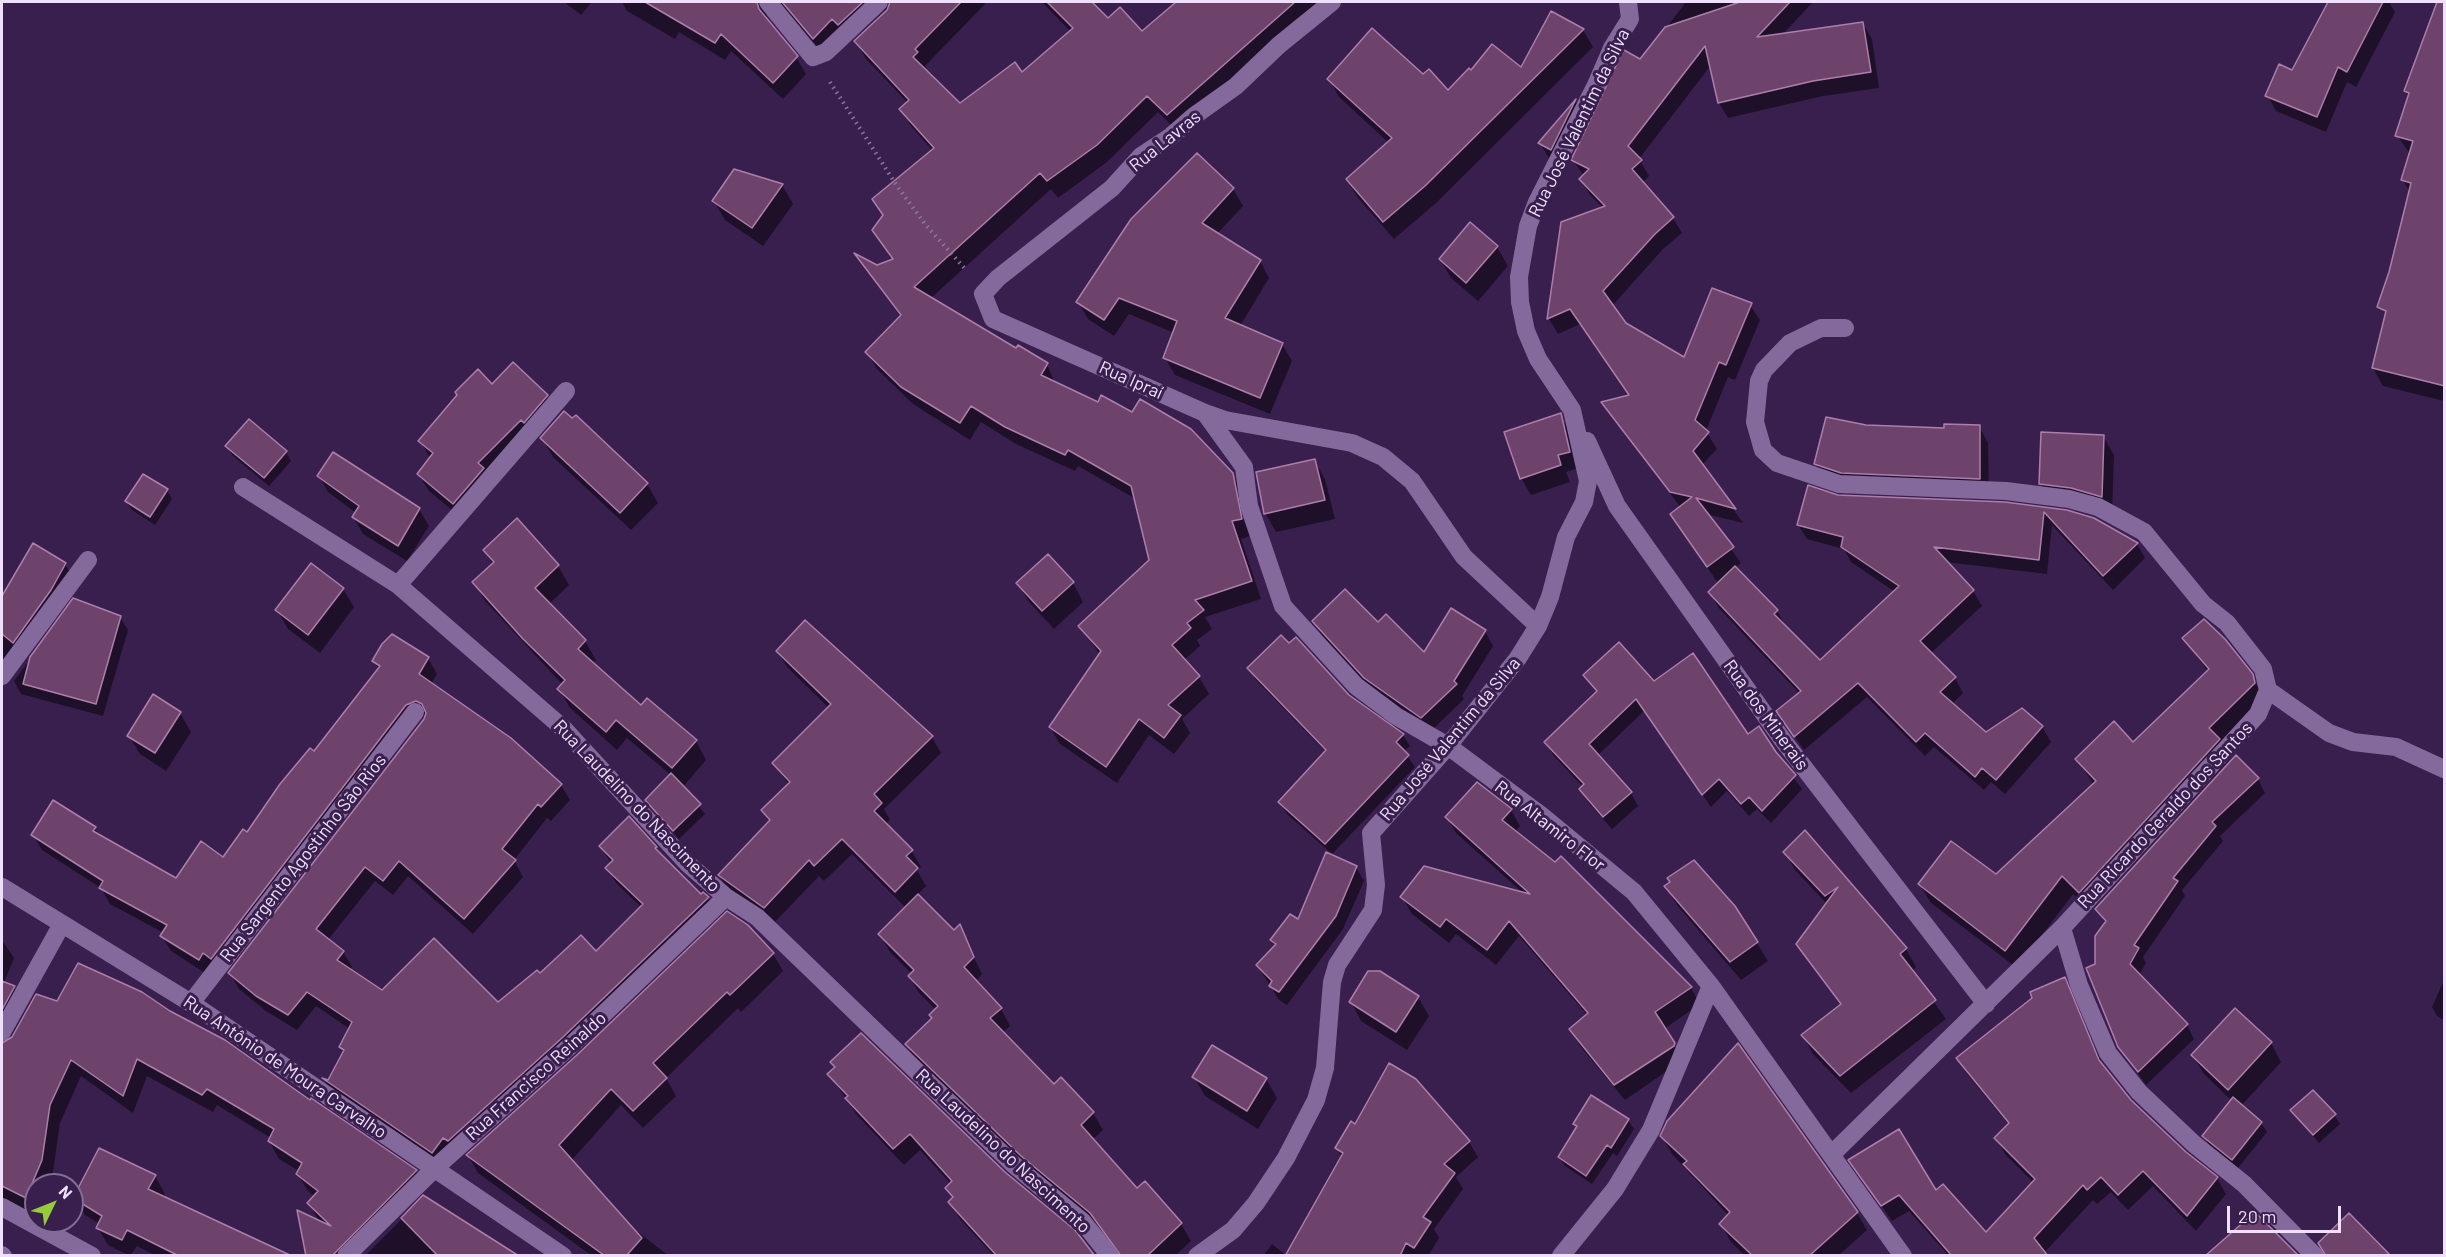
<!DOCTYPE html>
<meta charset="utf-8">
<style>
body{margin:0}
#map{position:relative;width:2446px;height:1257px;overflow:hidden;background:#391f4d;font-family:Barlow,sans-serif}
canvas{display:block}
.frame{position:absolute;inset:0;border:3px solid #efe1fe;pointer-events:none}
.north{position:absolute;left:24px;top:1173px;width:60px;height:60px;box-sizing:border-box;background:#391f4d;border:2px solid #826d94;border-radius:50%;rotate:47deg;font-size:16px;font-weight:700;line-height:24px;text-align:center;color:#efe1fe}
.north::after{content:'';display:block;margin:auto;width:21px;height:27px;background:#96cc39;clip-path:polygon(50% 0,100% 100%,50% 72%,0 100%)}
.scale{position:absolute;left:2227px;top:1206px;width:114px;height:27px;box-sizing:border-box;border:3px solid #efe1fe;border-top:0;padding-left:8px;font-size:18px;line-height:21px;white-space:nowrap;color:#efe1fe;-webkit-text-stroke:4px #391f4d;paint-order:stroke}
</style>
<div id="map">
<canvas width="2446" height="1257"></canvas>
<div class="frame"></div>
<div class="north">N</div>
<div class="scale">20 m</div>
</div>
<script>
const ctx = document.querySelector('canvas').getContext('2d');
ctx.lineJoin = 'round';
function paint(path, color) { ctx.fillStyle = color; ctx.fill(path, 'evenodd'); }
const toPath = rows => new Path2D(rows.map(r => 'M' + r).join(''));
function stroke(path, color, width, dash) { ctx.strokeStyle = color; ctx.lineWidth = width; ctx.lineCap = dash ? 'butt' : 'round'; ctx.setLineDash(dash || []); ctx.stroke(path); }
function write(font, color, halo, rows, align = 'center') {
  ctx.font = font + ' Barlow,sans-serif'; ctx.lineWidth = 6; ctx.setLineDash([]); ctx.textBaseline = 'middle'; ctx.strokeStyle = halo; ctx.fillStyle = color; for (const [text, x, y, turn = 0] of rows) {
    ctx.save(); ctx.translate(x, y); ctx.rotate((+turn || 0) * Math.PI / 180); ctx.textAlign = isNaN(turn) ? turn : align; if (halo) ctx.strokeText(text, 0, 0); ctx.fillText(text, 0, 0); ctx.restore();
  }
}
const shadow = toPath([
 [564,2,592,2,581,15],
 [622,2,987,2,925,66,926,71,960,105,1022,74,1071,32,1042,2,1090,2,1108,20,1142,33,1179,2,1322,2,1178,132,1158,112,1107,162,1058,198,1051,189,930,299,1017,350,1047,364,1055,384,1232,474,1243,492,1250,536,1241,539,1261,599,1205,617,1212,629,1197,640,1200,646,1184,660,1199,677,1209,694,1182,719,1190,733,1174,754,1149,735,1117,783,1060,744,1050,727,1100,655,1080,626,1150,560,1136,499,1078,466,1075,471,1016,444,981,422,970,440,913,404,877,369,867,352,901,317,858,257,877,267,893,261,874,230,884,217,874,200,933,151,911,126,901,109,908,103,866,59,856,42,891,8,882,11,824,55,788,12,782,8,771,10,766,17,767,21,796,57,806,74,783,99,731,51,725,60,679,32,675,39,627,11],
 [1686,2,1813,2,1782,35,1863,24,1872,39,1879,88,1823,96,1728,118,1719,103,1711,65,1639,159,1649,176,1642,183,1673,218,1682,233,1663,249,1612,306,1625,324,1685,359,1750,305,1760,320,1735,380,1728,377,1706,431,1717,449,1702,465,1743,523,1706,514,1741,563,1735,568,1777,611,1785,625,1820,662,1895,592,1851,562,1844,549,1807,539,1798,525,1838,497,2066,512,2137,544,2145,558,2113,590,2052,525,2047,574,1945,562,1973,591,1982,606,1931,653,1955,678,1963,693,1952,704,1986,734,2022,710,2042,727,2051,742,2005,794,1991,782,1984,790,1934,747,1925,756,1867,697,1804,750,1778,712,1800,694,1718,607,1710,592,1718,583,1691,544,1681,508,1603,403,1630,396,1580,324,1558,334,1549,319,1562,223,1603,208,1590,195,1581,179,1584,176,1573,160,1641,61],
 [2329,2,2389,2,2395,12,2356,87,2347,82,2326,132,2276,111,2267,95,2293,72],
 [1583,30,1593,47,1435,204,1394,239,1358,198,1347,180,1389,143,1339,97,1329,79,1423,76,1448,92,1522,70],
 [2444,51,2410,193,2403,180,2410,154,2397,135,2409,97,2405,91],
 [1576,102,1586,119,1551,162,1540,143],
 [1197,155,1233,189,1243,206,1217,234,1260,261,1269,278,1240,326,1282,344,1292,361,1270,414,1175,375,1165,358,1174,333,1129,314,1114,336,1088,319,1078,302],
 [735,171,782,185,793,204,763,246,725,220,714,201],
 [1497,247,1508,266,1478,301,1451,278,1440,259],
 [2444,334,2444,401,2383,386,2373,368],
 [546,396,556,414,464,520,429,491,418,474,430,458,420,441],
 [1560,415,1569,431,1578,468,1566,472,1570,482,1531,495,1521,478],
 [1979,426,1988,443,1989,495,1825,480,1815,463,1946,429],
 [2103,436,2114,455,2112,515,2052,502,2041,484],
 [542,438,647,484,658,503,631,530,553,457],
 [227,446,286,452,291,461,269,486,232,455],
 [1314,460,1325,479,1335,519,1276,532,1265,513],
 [319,476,419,509,429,526,407,561,363,534,353,517,356,513,328,492],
 [167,490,172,499,155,525,132,510,126,501],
 [517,520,558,566,569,585,549,604,585,641,596,660,592,664,641,707,696,741,706,760,683,787,705,814,679,839,646,800,671,775,627,738,617,750,570,708,559,689,563,685,485,601,474,582,493,565,485,550],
 [33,545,65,564,73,578,2,685,2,599],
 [1073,583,1083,602,1054,629,1029,602,1018,584],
 [343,589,354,607,320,653,288,629,277,610],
 [74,600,120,617,128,630,103,716,21,694,14,681],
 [1314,621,1378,625,1425,654,1485,631,1493,646,1462,696,1464,699,1430,732,1374,692,1322,636],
 [393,636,428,658,437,674,431,684,561,785,570,800,551,821,547,818,514,860,523,877,473,934,408,876,393,895,375,881,328,940,343,952,352,967,350,970,382,992,498,1004,540,976,596,953,642,908,616,883,607,868,611,863,600,846,655,847,660,856,701,896,703,894,708,898,717,914,441,1167,332,1094,325,1080,329,1081,344,1053,340,1047,350,1029,316,1006,297,1030,266,1011,239,989,230,973,427,715,415,720,208,975,171,951,162,936,164,933,110,904,101,888,42,850,33,835,95,828,100,837,176,880,224,859,248,834,379,670,374,661],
 [2184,638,2251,675,2263,695,2222,745,2230,759,2090,911,2073,894,2017,968,1931,903,1920,885,1996,876,2094,785,2077,759,2133,744,2208,672],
 [777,651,932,737,941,753,884,809,890,820,885,825,911,850,921,867,917,870,926,886,917,895,954,932,959,927,982,974,975,982,1001,1009,1010,1026,1002,1033,1054,1086,1061,1079,1093,1113,1103,1130,1092,1140,1137,1190,1145,1184,1181,1224,1191,1241,1175,1256,1121,1256,1102,1231,1032,1173,916,1061,906,1044,933,1020,936,1010,919,993,909,976,912,974,890,952,880,935,906,908,852,854,824,881,819,876,774,923,729,892,720,876,770,823,763,811,789,785,774,764,829,708,787,667],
 [1249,668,1348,696,1403,735,1410,746,1404,751,1415,767,1332,854,1287,814,1280,803,1326,752,1255,679],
 [1585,675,1653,683,1775,753,1802,789,1771,823,1757,809,1749,816,1727,791,1711,807,1644,711,1597,756,1631,793,1638,806,1612,829,1588,802,1581,789,1583,787,1553,755,1546,742,1597,693],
 [180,713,191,732,166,771,140,754,129,736],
 [2258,779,2265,793,2220,836,2223,841,2182,890,2185,896,2143,957,2146,963,2139,975,2187,1025,2194,1039,2146,1085,2119,1047,2096,965,2106,924,2097,909],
 [1511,810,1520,826,1515,832,1555,864,1561,858,1691,988,1700,1004,1664,1029,1683,1060,1625,1100,1580,1046,1571,1029,1588,1016,1519,936,1496,965,1456,934,1449,943,1412,914,1402,897,1523,893,1456,833,1447,817],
 [1805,832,1906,949,1916,967,1912,971,1946,1019,1851,1093,1813,1054,1803,1036,1841,1006,1798,944,1827,904,1795,870,1785,852],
 [1356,867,1364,881,1343,929,1287,1005,1279,1000,1257,965,1276,947,1272,940,1298,922],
 [1666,887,1757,943,1768,961,1741,980,1677,905],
 [2,940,14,958,4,983,14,987,24,1005,2,1043,13,1039,37,996,310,1102,416,1171,426,1189,358,1256,308,1256,320,1223,309,1203,315,1197,308,1191,297,1174,299,1171,279,1159,269,1141,271,1138,217,1105,213,1112,147,1076,133,1113,81,1076,60,1123,52,1179,49,1185,36,1185,36,1215,2,1198],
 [773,954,783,971,741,1012,738,1008,666,1078,676,1096,643,1128,621,1105,571,1161,629,1225,669,1256,592,1256,478,1173,468,1155],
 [2064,979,2104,1068,2130,1101,2185,1153,2217,1178,2226,1194,2196,1231,2153,1186,2128,1210,2111,1192,2097,1204,2093,1200,2044,1253,2046,1256,1949,1256,1909,1211,1892,1221,1850,1160,1936,1193,1986,1234,2033,1182,2005,1154,1996,1138,2009,1125,1967,1074,1958,1058],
 [2444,980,2444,1020,2437,1016,2432,1007],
 [1418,997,1429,1016,1407,1050,1361,1021,1351,1002],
 [2271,1043,2281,1062,2241,1106,2261,1123,2267,1132,2238,1168,2209,1145,2204,1136,2232,1101,2204,1074,2193,1056],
 [832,1062,1004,1173,996,1252,993,1255,960,1219,950,1202,953,1199,947,1188,951,1184,920,1150,904,1165,857,1115,829,1074,835,1068],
 [1194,1077,1266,1079,1277,1098,1258,1129,1205,1096],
 [1415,1080,1469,1142,1478,1157,1456,1177,1463,1189,1434,1229,1439,1238,1428,1256,1287,1256,1342,1158,1337,1148,1355,1126],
 [2292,1111,2334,1115,2340,1124,2319,1143],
 [1628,1120,1634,1129,1617,1156,1613,1153,1592,1184,1565,1166,1559,1157,1578,1129,1575,1124],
 [1662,1136,1857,1213,1867,1230,1838,1256,1745,1256,1731,1242,1721,1224,1729,1216,1672,1154],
 [155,1176,165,1194,163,1198,279,1256,156,1256,137,1246,130,1256,108,1245,98,1228,100,1224,85,1215,75,1198],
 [424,1197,517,1256,365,1256],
 [1272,1244,1287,1256,1263,1256]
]);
const building = toPath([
 [645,2,757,2,759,9,798,56,773,83,721,34,715,43,645,2],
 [782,2,863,2,838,25,832,19,813,39,782,2],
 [890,2,961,2,915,49,918,52,913,57,960,103,1015,62,1022,72,1073,28,1047,2,1092,2,1108,18,1120,7,1142,31,1176,2,1295,2,1167,115,1147,96,1097,145,1047,181,1040,173,914,287,1016,348,1018,345,1048,363,1041,375,1098,402,1101,395,1132,412,1140,399,1191,429,1233,473,1242,519,1232,521,1252,581,1195,600,1204,610,1187,623,1191,628,1172,645,1200,676,1168,705,1181,715,1164,738,1139,719,1106,767,1049,727,1101,651,1078,626,1149,560,1131,486,1068,450,1065,455,1005,427,971,406,960,423,901,387,865,352,901,315,854,253,877,265,893,259,872,230,883,215,872,199,934,148,899,109,909,100,854,41,887,10,890,2],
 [1740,2,1790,2,1757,37,1863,22,1871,72,1813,81,1718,103,1705,46,1628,146,1642,160,1632,169,1674,217,1655,234,1603,291,1626,323,1684,357,1712,288,1752,303,1726,365,1719,362,1695,420,1709,432,1693,451,1736,509,1696,498,1734,547,1707,567,1670,514,1692,497,1670,492,1601,402,1629,395,1570,309,1547,319,1561,222,1605,206,1579,179,1589,169,1571,160,1622,53,1624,50,1640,59,1665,27,1740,2],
 [2328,2,2383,2,2347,72,2338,67,2317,117,2265,96,2279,64,2292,70,2328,2],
 [2437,2,2445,2,2445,386,2372,368,2386,311,2377,307,2389,272,2411,183,2401,180,2413,141,2395,136,2409,93,2404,91,2437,2],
 [1551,11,1584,29,1425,186,1383,222,1346,179,1392,138,1327,79,1372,28,1423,74,1429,69,1448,90,1469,68,1471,70,1492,44,1521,67,1551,11],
 [1576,99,1551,150,1538,143,1576,99],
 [1197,153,1234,188,1202,223,1261,260,1225,318,1283,343,1260,398,1163,358,1177,321,1119,298,1104,320,1076,302,1131,219,1197,153],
 [734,169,783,184,752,228,712,201,734,169],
 [1470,222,1498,246,1466,283,1439,259,1470,222],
 [513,362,548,395,524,423,521,420,478,463,484,468,453,504,417,474,433,453,418,441,457,395,455,392,478,369,492,384,513,362],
 [564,411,572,418,576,415,648,483,620,513,540,438,564,411],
 [1561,413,1570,452,1558,455,1561,465,1520,479,1504,432,1561,413],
 [1826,417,1866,425,1944,428,1944,424,1980,425,1980,479,1841,473,1814,464,1826,417],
 [249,419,287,451,264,478,225,446,249,419],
 [2041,432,2104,435,2102,497,2071,488,2039,484,2041,432],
 [333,452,420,508,398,546,352,517,359,506,317,476,333,452],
 [1315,459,1325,500,1264,514,1256,472,1315,459],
 [143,474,168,489,150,517,125,501,143,474],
 [1808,485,1838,495,2005,502,2067,510,2094,518,2138,543,2103,576,2044,512,2039,560,1934,547,1974,590,1920,641,1956,677,1940,692,1986,732,2022,708,2043,726,1996,780,1982,768,1975,777,1925,733,1916,742,1858,683,1794,737,1776,711,1801,691,1708,592,1735,566,1778,610,1774,614,1820,660,1899,586,1841,547,1843,537,1797,525,1808,485],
 [517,518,559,565,535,588,586,640,578,649,641,705,647,698,697,740,672,768,616,720,606,732,557,689,565,680,523,639,472,582,494,562,483,550,517,518],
 [33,543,66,563,51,590,13,643,2,634,2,596,33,543],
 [1048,554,1074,582,1042,611,1016,583,1048,554],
 [311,563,344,588,308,635,275,610,311,563],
 [1345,589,1378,622,1386,614,1424,652,1451,608,1486,630,1454,681,1457,684,1421,718,1364,678,1312,621,1345,589],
 [73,598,121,616,96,704,23,684,30,657,73,598],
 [2204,619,2225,639,2253,674,2255,683,2209,728,2220,739,2079,893,2062,876,2005,951,1918,884,1951,841,1996,874,2096,781,2075,759,2114,721,2133,742,2209,669,2182,638,2204,619],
 [805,620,933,736,874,794,882,803,874,811,913,850,906,856,918,868,895,892,842,839,814,866,809,860,764,908,718,875,770,820,761,810,790,782,772,763,831,704,776,651,805,620],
 [392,634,429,657,419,674,511,738,562,784,541,807,538,804,502,849,516,860,464,919,399,861,383,881,365,867,316,929,344,951,337,960,382,990,434,938,498,1002,537,970,540,973,581,935,596,951,643,904,605,868,613,860,599,846,629,816,657,847,655,848,701,894,703,892,709,897,562,1038,448,1141,443,1138,432,1153,322,1078,328,1080,344,1050,339,1047,352,1022,307,992,288,1015,256,996,228,973,424,719,426,713,422,704,416,701,406,705,211,959,203,953,199,960,160,936,167,925,99,888,103,881,31,835,53,800,96,827,93,831,176,878,201,841,223,857,243,829,247,832,280,784,310,748,314,751,380,666,372,661,382,644,392,634],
 [1281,635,1289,643,1296,637,1349,695,1404,734,1396,742,1409,755,1325,844,1278,802,1326,750,1247,668,1281,635],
 [1619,642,1654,681,1693,653,1748,734,1759,726,1776,752,1796,775,1762,811,1749,797,1741,804,1719,779,1702,795,1636,699,1589,744,1632,792,1603,817,1579,789,1584,784,1544,742,1597,691,1583,675,1619,642],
 [153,694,181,712,155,753,127,736,153,694],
 [2236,755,2259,778,2212,822,2216,826,2173,878,2178,881,2134,945,2139,948,2130,964,2188,1024,2138,1072,2118,1047,2086,968,2095,964,2095,936,2106,921,2095,909,2236,755],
 [671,773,701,804,673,831,645,800,671,773],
 [1477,782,1512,809,1502,820,1555,862,1561,856,1692,987,1655,1012,1675,1043,1674,1046,1614,1085,1569,1029,1588,1013,1509,921,1487,950,1446,919,1440,927,1400,897,1424,866,1530,894,1445,817,1477,782],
 [1805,830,1907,948,1900,954,1936,1000,1840,1076,1801,1035,1841,1004,1796,944,1838,887,1825,896,1783,852,1805,830],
 [1326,852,1357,866,1336,916,1279,992,1269,986,1272,981,1256,965,1276,944,1270,940,1290,914,1298,919,1326,852],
 [1694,860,1735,906,1758,942,1730,962,1664,886,1670,882,1667,878,1694,860],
 [918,894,954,930,960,924,974,957,964,967,1002,1008,990,1018,1054,1084,1061,1077,1094,1112,1081,1125,1137,1188,1145,1181,1182,1223,1147,1256,1121,1256,1090,1213,1021,1156,905,1044,932,1018,929,1015,938,1006,908,976,914,970,878,934,918,894],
 [727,911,748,925,774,953,730,995,727,992,653,1063,667,1078,633,1111,611,1089,559,1145,642,1238,626,1256,605,1256,466,1155,578,1054,727,911],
 [78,963,142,992,170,1011,225,1040,310,1100,311,1098,417,1170,332,1256,306,1256,297,1210,331,1226,307,1203,318,1191,296,1174,302,1163,268,1141,274,1129,207,1089,202,1095,137,1059,123,1096,71,1060,50,1105,42,1160,26,1198,2,1186,2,1043,12,1037,36,994,57,1001,78,963],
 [1368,971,1380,971,1419,996,1396,1032,1349,1002,1368,971],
 [2065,977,2099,1060,2131,1100,2186,1152,2218,1177,2187,1216,2143,1171,2118,1195,2101,1177,2087,1190,2083,1185,2034,1238,2048,1256,1952,1256,1899,1195,1881,1206,1848,1160,1899,1129,1936,1190,1943,1184,1986,1232,2035,1179,1994,1138,2009,1123,1956,1058,2032,998,2030,992,2065,977],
 [2,981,15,986,2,1010,2,981],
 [2235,1008,2272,1042,2228,1090,2191,1055,2235,1008],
 [861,1033,1005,1172,1075,1230,1095,1256,997,1256,948,1202,953,1197,945,1188,952,1181,910,1134,893,1149,845,1098,848,1096,827,1074,835,1067,830,1062,861,1033],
 [1738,1043,1858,1212,1809,1256,1753,1256,1719,1224,1730,1212,1683,1164,1687,1161,1660,1136,1667,1121,1738,1043],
 [1212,1045,1267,1078,1247,1111,1192,1077,1212,1045],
 [1389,1063,1416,1079,1470,1141,1444,1164,1455,1173,1423,1217,1431,1222,1414,1248,1406,1243,1400,1256,1285,1256,1343,1153,1335,1148,1351,1121,1355,1124,1389,1063],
 [2313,1090,2336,1114,2313,1135,2290,1110,2313,1090],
 [1591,1095,1629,1119,1611,1148,1607,1145,1586,1176,1558,1157,1577,1126,1573,1124,1591,1095],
 [2233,1097,2262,1122,2232,1160,2202,1136,2233,1097],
 [99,1148,156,1175,148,1189,292,1256,179,1256,127,1230,122,1240,96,1228,102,1216,73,1198,99,1148],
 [423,1195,519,1256,438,1256,401,1218,423,1195],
 [2255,1212,2299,1256,2205,1256,2255,1212],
 [2349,1213,2391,1256,2326,1256,2318,1243,2349,1213]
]);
const path = toPath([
 [830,82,897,186,925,224,966,270]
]);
const street = toPath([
 [768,2,813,57,826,52,879,2],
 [1332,2,1279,45,1236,86,1194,116,1170,137,1141,156,1112,188,998,278,983,294,993,319,1205,413,1225,420,1352,443,1383,457,1412,481,1464,557,1538,626],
 [1205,413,1244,467,1249,506,1283,606,1356,686,1396,716,1448,746,1542,816,1634,892,1711,986,1903,1256],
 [1587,441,1617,506,1782,739,1986,1004],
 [243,487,398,585,564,729,688,864,726,897,757,917,1013,1164,1083,1222,1110,1256],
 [398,585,566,391],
 [2,676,88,560],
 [2268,690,2329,733,2353,742,2396,747,2444,769],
 [2,887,191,1003,563,1256],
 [2062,928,2079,985,2108,1053,2139,1092,2194,1144,2244,1184,2315,1256],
 [191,1003,415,712],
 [2,1032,62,924],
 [1832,1154,2062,928,2258,714,2268,690,2263,669,2227,623,2203,604,2144,532,2098,507,2069,499,2006,491,1839,484,1777,463,1763,450,1755,422,1759,381,1764,370,1790,343,1821,328,1845,328],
 [2,1207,92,1256],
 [2,1255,3,1256],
 [346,1256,435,1168,570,1046,726,897],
 [1197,1256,1233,1230,1256,1203,1286,1158,1316,1100,1325,1068,1332,982,1337,965,1373,910,1376,885,1371,833,1448,746,1518,658,1538,626,1550,597,1566,537,1584,502,1588,481,1572,410,1538,359,1526,331,1520,302,1519,277,1528,226,1537,202,1596,85,1612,48,1630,19,1628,2],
 [1561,1256,1615,1189,1651,1130,1711,986]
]);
const streetNames = [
 ["Rua José Valentim da Silva",1579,123,-64],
 ["Rua Lavras",1165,141,-39],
 ["Rua Ipraí",1131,380,24],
 ["Rua dos Minerais",1766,715,54],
 ["Rua José Valentim da Silva",1450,739,-50],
 ["Rua Laudelino do Nascimento",637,806,46],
 ["Rua Ricardo Geraldo dos Santos",2165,815,-47],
 ["Rua Altamiro Flor",1550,826,38],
 ["Rua Sargento Agostinho São Rios",303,858,-52],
 ["Rua Antônio de Moura Carvalho",285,1067,34],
 ["Rua Francisco Reinaldo",536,1076,-42],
 ["Rua Laudelino do Nascimento",1003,1151,43]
];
paint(shadow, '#0007');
paint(building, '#6d436c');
stroke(building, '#ad7eab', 1.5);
stroke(path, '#8b779d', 4, [1.5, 4.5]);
stroke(street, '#84699c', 18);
write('18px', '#efe1fe', '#391f4d', streetNames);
</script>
